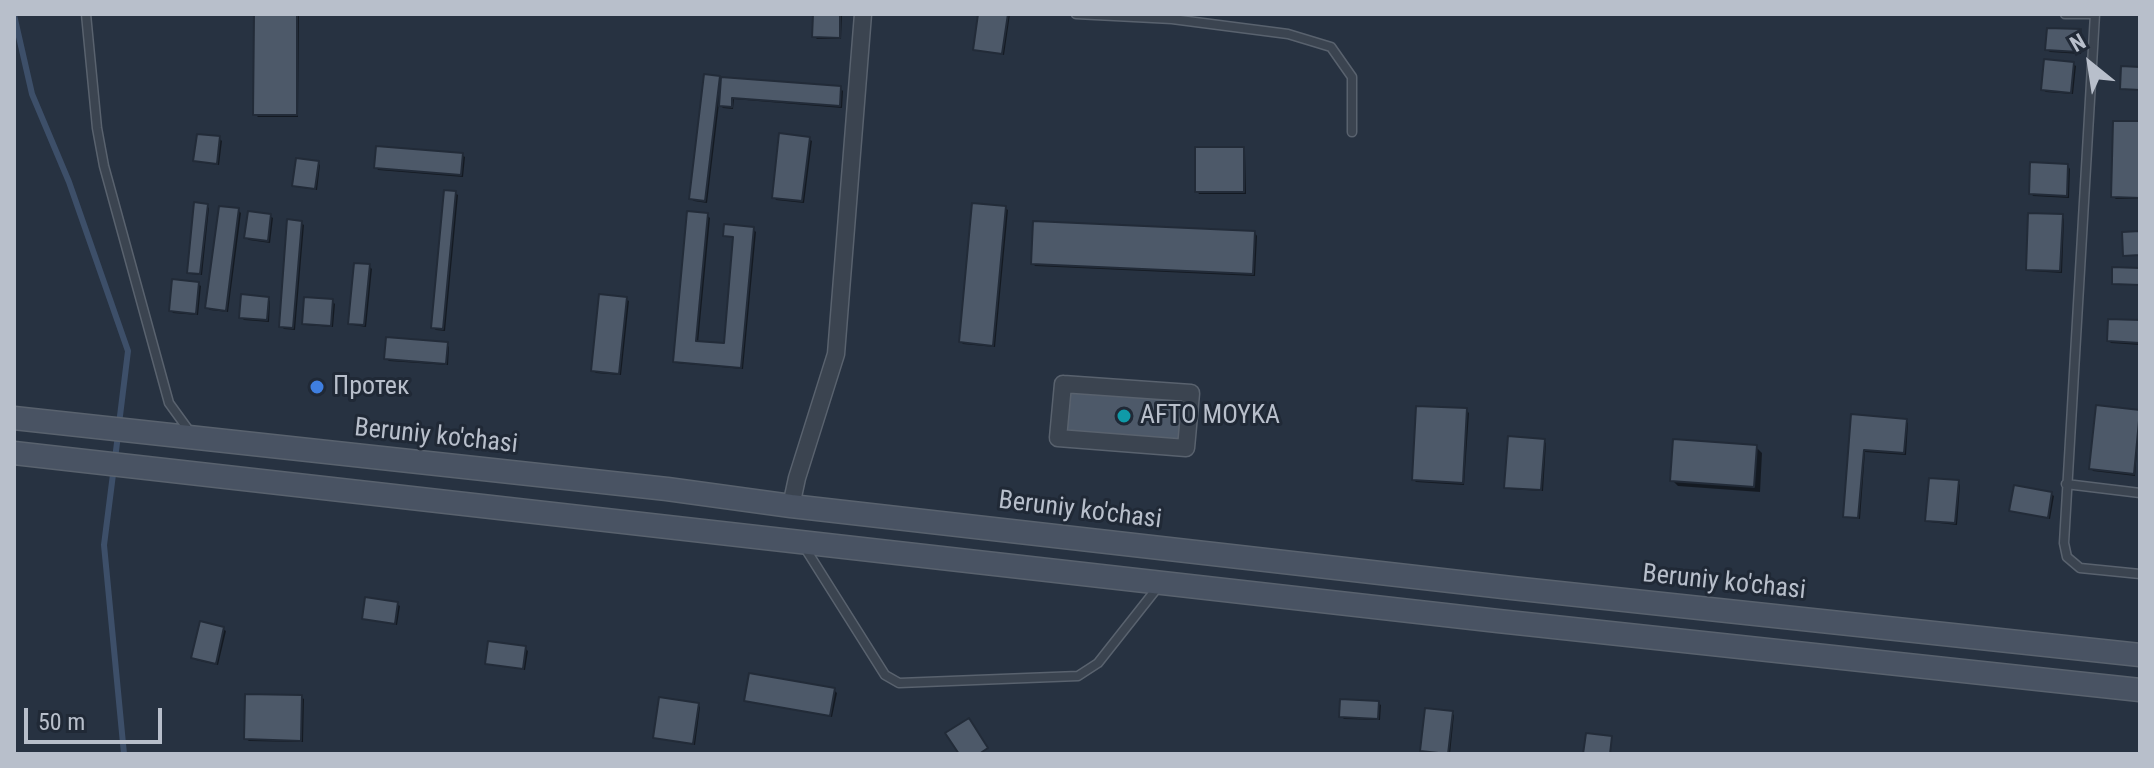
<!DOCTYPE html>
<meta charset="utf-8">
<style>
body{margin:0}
#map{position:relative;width:2154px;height:768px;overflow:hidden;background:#273241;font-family:"Roboto Condensed",sans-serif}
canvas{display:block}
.frame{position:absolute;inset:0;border:16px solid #b8bfcb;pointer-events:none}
.north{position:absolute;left:2050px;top:24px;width:80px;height:80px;-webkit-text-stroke:6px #202936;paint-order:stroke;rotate:330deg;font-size:22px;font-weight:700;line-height:32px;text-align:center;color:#b8bfcb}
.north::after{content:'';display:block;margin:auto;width:28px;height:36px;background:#b8bfcb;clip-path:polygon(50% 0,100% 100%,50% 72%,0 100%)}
.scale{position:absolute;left:24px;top:708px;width:138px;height:36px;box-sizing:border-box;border:4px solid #b8bfcb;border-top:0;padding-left:10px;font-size:24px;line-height:28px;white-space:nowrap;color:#b8bfcb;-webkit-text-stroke:6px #202936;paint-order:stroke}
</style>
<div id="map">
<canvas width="2154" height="768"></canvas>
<div class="frame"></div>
<div class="north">N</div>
<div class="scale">50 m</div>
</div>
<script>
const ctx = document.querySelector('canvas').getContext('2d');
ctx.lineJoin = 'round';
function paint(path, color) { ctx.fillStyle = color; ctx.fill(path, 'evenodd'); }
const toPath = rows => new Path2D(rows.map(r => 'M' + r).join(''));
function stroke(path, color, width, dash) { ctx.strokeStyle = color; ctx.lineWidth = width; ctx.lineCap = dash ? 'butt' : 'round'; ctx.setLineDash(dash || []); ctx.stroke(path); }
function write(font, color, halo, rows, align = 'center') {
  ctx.font = font + ' "Roboto Condensed",sans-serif'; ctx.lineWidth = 6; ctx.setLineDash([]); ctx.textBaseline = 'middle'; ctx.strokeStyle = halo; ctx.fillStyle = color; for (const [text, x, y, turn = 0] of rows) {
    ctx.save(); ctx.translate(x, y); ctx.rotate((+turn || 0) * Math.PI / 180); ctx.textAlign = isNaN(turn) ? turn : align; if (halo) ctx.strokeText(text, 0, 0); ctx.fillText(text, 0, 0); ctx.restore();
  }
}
const shadow = toPath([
 [256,14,299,14,298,117,258,117,255,114],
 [815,14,842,14,841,39,817,39,814,36],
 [980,14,1010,14,1004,55,975,49],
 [2080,31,2082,34,2081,54,2050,52,2047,50],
 [2073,64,2076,66,2073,94,2046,92,2043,90],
 [706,76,840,88,843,91,842,108,734,99,733,109,723,108,719,104,707,203,694,201,691,199],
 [2140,123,2140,199,2116,199,2113,197],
 [219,138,222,141,219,165,198,162,195,160],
 [809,139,812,141,804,203,776,200,774,197],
 [1243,149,1245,151,1246,194,1199,194,1197,191],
 [462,155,465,157,463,177,378,170,376,167],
 [318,163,320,165,317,190,297,187,294,185],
 [2068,166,2070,169,2069,198,2033,196,2031,193],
 [455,193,458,195,445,331,436,330,433,328],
 [207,206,209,208,202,275,191,274,189,272],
 [1005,208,1008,210,995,347,963,344,961,342],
 [238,210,241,213,228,312,210,310,207,308],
 [707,215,710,218,698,343,725,345,735,238,725,235,753,229,756,232,743,369,677,363,675,361],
 [270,216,273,218,270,243,249,240,246,238],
 [2062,216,2064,219,2062,273,2030,271,2028,269],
 [301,223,304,225,295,330,284,329,281,326],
 [1255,233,1257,236,1255,276,1035,266,1033,263],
 [369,266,372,269,366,327,353,325,350,323],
 [198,284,201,286,198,315,173,313,171,310],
 [268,299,270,301,269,322,244,320,241,317],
 [626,299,629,301,621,375,596,373,593,370],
 [332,301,335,304,333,327,306,325,304,323],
 [2140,322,2140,345,2111,343,2109,341],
 [447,344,449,347,448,365,389,361,386,358],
 [2098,407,2140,412,2135,476,2093,471,2091,468],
 [1466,410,1469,413,1464,485,1416,482,1414,480],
 [1853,417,1906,421,1908,423,1906,455,1865,452,1860,519,1845,516],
 [1544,441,1546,443,1543,491,1509,489,1507,487],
 [1756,447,1762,453,1760,492,1678,486,1672,480],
 [1958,482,1960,485,1957,525,1930,522,1927,520],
 [2051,494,2054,496,2050,519,2011,510],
 [397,604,400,606,397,625,364,619],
 [223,629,226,631,218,665,196,660,193,657],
 [525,648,528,651,525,670,487,663],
 [834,690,837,693,832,717,746,700],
 [301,697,304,699,303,742,249,741,246,739],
 [1378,703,1381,705,1380,720,1344,719,1341,716],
 [698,705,700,707,695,745,655,738],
 [1452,713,1454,715,1450,754,1425,753,1422,750]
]);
const stream = toPath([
 [14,15,32,94,69,182,128,351,119,424],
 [118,435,104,545,124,754]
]);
const building = toPath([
 [254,14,297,14,297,115,253,115,254,14],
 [813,14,840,14,840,38,812,37,813,14],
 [978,14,1008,14,1002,54,973,50,978,14],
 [2047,28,2081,29,2079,52,2045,50,2047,28],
 [2044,59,2074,62,2071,93,2041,90,2044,59],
 [2121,66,2140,67,2140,90,2120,89,2121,66],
 [704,74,720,76,705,201,689,199,704,74],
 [721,77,841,86,840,106,732,98,732,107,719,106,721,77],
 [2113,121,2140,121,2140,198,2111,197,2113,121],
 [779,133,810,137,802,201,772,198,779,133],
 [197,134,220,136,217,164,193,161,197,134],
 [376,146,463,153,461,175,374,168,376,146],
 [1195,147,1244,147,1244,192,1195,192,1195,147],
 [296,158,319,161,315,189,292,186,296,158],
 [2030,162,2068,164,2067,196,2029,194,2030,162],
 [444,190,456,191,443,329,431,328,444,190],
 [194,202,208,204,200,274,187,273,194,202],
 [972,203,1006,206,993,346,959,342,972,203],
 [219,206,239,208,226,311,205,308,219,206],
 [248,211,271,214,268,241,244,238,248,211],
 [687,211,708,213,696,341,724,343,733,237,723,236,724,224,754,227,741,368,673,362,687,211],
 [2028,213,2063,214,2060,271,2026,270,2028,213],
 [287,219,302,221,293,328,279,327,287,219],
 [1033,221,1255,231,1253,274,1031,264,1033,221],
 [2140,231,2140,255,2123,256,2122,232,2140,231],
 [354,263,370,264,364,325,348,324,354,263],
 [2112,267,2140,268,2140,285,2112,284,2112,267],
 [172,279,199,282,196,314,169,311,172,279],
 [241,294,269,297,267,320,239,318,241,294],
 [599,294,627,297,619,374,591,371,599,294],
 [304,297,333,299,331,326,302,324,304,297],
 [2108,319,2140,320,2140,343,2107,341,2108,319],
 [386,337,448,342,446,364,384,359,386,337],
 [1063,384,1191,393,1186,448,1058,438,1063,384],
 [2096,405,2140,410,2134,474,2089,469,2096,405],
 [1416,406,1467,408,1463,483,1412,480,1416,406],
 [1851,414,1907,419,1904,453,1864,450,1858,518,1843,517,1851,414],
 [1508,436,1545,439,1541,490,1504,488,1508,436],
 [1673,439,1757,445,1754,487,1670,481,1673,439],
 [1929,478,1959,480,1955,523,1925,521,1929,478],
 [2014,485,2052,492,2048,518,2009,511,2014,485],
 [365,597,398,602,395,624,362,619,365,597],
 [200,621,224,627,216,664,191,658,200,621],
 [488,641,526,646,523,669,485,664,488,641],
 [749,673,835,688,830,716,744,701,749,673],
 [245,694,302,695,301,741,244,739,245,694],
 [659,697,699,703,693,744,653,738,659,697],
 [1340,699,1379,701,1378,719,1339,717,1340,699],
 [1425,708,1453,711,1448,754,1420,751,1425,708],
 [969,718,988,748,979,754,959,754,945,733,969,718],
 [1586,733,1612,736,1610,754,1583,754,1586,733]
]);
const service = toPath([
 [86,14,97,128,104,166,169,403,190,432],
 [1076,14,1172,19,1288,34,1331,47,1352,77,1352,132],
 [2065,14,2092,14],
 [2095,14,2064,543,2067,557,2080,568,2140,574],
 [2066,484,2140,493],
 [805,548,885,675,899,683,1078,676,1098,663,1158,587]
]);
const minor = toPath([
 [1063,384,1191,393,1186,448,1058,438,1063,384],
 [791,506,797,478,836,354,863,14]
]);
const secondary = toPath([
 [14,418,667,489,791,506,1512,588,2140,655],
 [14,453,1498,621,2140,690]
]);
const markers = [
 [317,387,8,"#3f7fe0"],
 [1124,416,8,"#0f9aa8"]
];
const poiNames = [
 ["Протек",333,387],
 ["AFTO MOYKA",1140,416]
];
const streetNames = [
 ["Beruniy ko'chasi",436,437,6],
 ["Beruniy ko'chasi",1080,511,7],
 ["Beruniy ko'chasi",1724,583,6]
];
paint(shadow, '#0007');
stroke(stream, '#3d4f69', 6);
paint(building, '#4d5969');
stroke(building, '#222b38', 2);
stroke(service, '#59626e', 11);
stroke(minor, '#59626e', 19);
stroke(secondary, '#59626e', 25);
stroke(service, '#3b4450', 8);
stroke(minor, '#3b4450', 16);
stroke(secondary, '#495363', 22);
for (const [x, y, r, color] of markers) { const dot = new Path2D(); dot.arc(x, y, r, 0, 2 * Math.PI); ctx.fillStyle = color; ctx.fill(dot); stroke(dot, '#202936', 3); }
write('26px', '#b8bfcb', '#202936', poiNames, 'left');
write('26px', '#b8bfcb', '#202936', streetNames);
</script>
